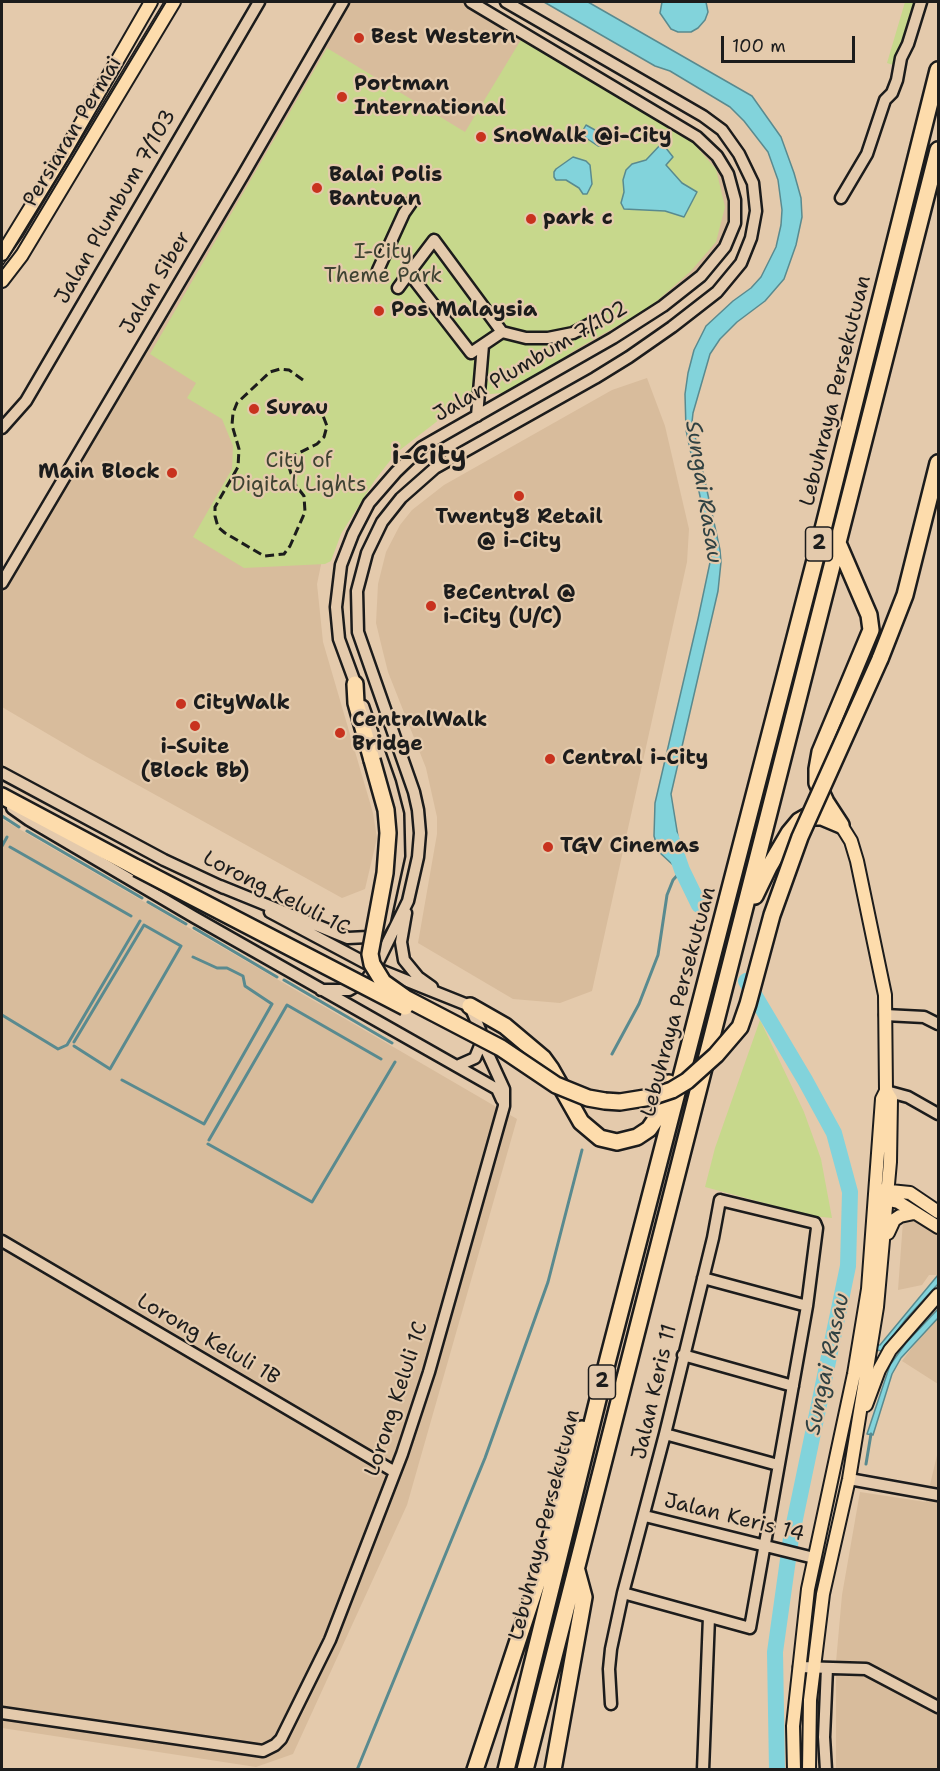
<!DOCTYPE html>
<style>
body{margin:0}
#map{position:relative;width:940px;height:1771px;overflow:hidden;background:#e4caac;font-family:"Shantell Sans",sans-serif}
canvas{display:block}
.frame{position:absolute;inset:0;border:3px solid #1c1c1c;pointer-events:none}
.scale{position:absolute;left:721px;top:36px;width:134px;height:27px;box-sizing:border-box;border:3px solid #1c1c1c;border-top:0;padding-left:8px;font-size:18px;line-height:21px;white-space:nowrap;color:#1c1c1c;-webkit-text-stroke:4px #e4caac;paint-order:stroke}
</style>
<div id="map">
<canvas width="940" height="1771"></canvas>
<div class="frame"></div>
<div class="scale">100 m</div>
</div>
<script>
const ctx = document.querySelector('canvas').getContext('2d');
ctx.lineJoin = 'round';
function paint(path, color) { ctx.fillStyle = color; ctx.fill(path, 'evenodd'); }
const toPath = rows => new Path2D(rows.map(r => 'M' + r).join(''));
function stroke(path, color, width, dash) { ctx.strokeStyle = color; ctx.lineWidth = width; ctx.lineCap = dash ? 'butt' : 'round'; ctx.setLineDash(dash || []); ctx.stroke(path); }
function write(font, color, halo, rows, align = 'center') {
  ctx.font = font + ' "Shantell Sans",sans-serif'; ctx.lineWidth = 4.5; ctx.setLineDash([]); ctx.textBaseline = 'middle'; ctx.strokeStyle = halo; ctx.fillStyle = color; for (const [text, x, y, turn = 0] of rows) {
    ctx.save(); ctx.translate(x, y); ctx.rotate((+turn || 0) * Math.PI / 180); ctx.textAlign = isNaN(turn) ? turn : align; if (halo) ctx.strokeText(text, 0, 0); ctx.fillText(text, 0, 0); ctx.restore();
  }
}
const built = toPath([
 [348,2,463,2,696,142,713,159,722,175,729,201,729,224,722,242,700,270,669,296,580,352,501,378,474,381,394,441,324,550,317,584,323,642,373,813,377,838,365,889,342,898,87,757,2,707,2,594],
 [647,378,665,426,689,529,687,562,592,991,560,1003,513,999,418,943,437,834,437,817,426,768,388,672,383,652,376,623,378,584,386,552,400,525,412,510,444,485,612,390],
 [2,819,517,1119,407,1505,293,1754,256,1767,2,1728],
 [907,1219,917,1219,938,1231,938,1272,937,1275,929,1275,922,1285,898,1290,903,1221],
 [938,1313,938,1384,902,1361],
 [938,1451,938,1769,836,1770,836,1662,842,1595,860,1492,926,1502]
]);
const green = toPath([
 [905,2,917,2,912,24,893,65,887,63],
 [522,38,693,143,716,169,725,207,716,242,691,271,650,307,575,350,512,392,470,396,396,453,375,480,341,534,331,561,325,564,244,568,193,537,232,469,233,446,222,419,187,398,196,383,150,354,327,48,465,132],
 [760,1020,804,1112,821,1159,832,1218,812,1216,705,1187,715,1148]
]);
const water = toPath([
 [544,2,588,2,752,96,781,137,794,173,801,198,802,217,796,245,784,279,765,301,737,322,720,339,710,354,693,413,692,422,720,550,721,562,718,591,671,794,681,855,673,865,659,852,654,836,655,803,698,619,712,553,686,430,685,394,688,373,694,350,706,326,733,301,751,288,761,277,776,247,781,225,782,210,778,180,768,152,744,121,730,107,670,71,655,66,544,2],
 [662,2,706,2,708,12,705,20,698,28,691,32,678,32,671,29,660,13,662,2],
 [586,125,595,130,596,136,608,139,610,142,607,145,598,146,586,138,582,132,586,125],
 [662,143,673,157,666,165,682,183,697,192,684,217,665,211,624,209,621,203,624,192,623,180,626,170,632,164,646,160,662,143],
 [573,157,586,161,590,165,592,184,587,194,583,194,579,188,566,180,556,180,554,177,554,172,556,169,573,157],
 [938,1275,938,1284,906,1319,882,1351,876,1350,878,1345,880,1345,938,1275],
 [938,1309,938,1318,901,1358,892,1374,873,1435,867,1434,890,1365,906,1343,938,1309]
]);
const stream = toPath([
 [2,816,19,827],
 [27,831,142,898],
 [2,846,7,837],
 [10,847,131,916],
 [148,902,186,924],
 [194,928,277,977],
 [284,980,392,1043],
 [2,1015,58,1049,67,1045,140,921],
 [74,1046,110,1069,181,946,144,925,74,1042],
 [612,1054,639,1004,658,955,667,895,673,880,682,870],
 [122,1080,204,1124,272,1004,245,986,243,976,227,968,217,968,193,957],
 [209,1140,287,1005,381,1059],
 [208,1144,312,1202,395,1062],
 [866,1464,871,1434],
 [357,1770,485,1458,548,1282,582,1150]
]);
const river = toPath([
 [671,838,682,870,699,905],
 [746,981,805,1080,834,1133,850,1192,848,1266,791,1538,775,1652,777,1770]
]);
const minor = toPath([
 [841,198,867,154,885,100,892,93,897,80,901,58,908,44,921,2],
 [378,270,404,213,411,203],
 [409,273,434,240,502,332,526,338,548,338,573,333,594,322],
 [398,288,409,273,471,353,502,332],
 [477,416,483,345],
 [2,428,26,401,259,2],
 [2,583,243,175,343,2],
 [357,688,339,639,336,607,341,565,353,534,369,503,396,472,422,447,613,338,663,306,701,276,725,247,735,223,735,200,728,174,717,156,697,137,471,2],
 [2,773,164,860,224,888],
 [12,808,29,820,194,917,497,1089,502,1100],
 [220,886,348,938,368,937,378,932,385,920,399,856,398,814,390,783,363,706],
 [270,912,375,968,470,1006,480,1030,482,1041,475,1058,457,1066],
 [406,913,401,942,404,960,418,977,432,987],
 [321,990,349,990,366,980,375,968,408,901,418,857,420,833,418,810,414,792,358,632,357,591,367,553,382,522,401,498,435,468,595,378,629,357,672,327,717,292,741,263,751,238,756,211,753,183,739,154,722,130,703,116,506,2],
 [885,1015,924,1017,938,1024],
 [886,1091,908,1097,938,1114],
 [2,1241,395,1472],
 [703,1278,807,1306],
 [683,1355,793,1386],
 [665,1434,778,1465],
 [849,1479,938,1495],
 [645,1516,814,1558],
 [799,1667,866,1669,938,1707],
 [611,1704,609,1669,611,1649,623,1593,665,1434,713,1238,720,1200,815,1223,817,1228,807,1306,750,1628,623,1593],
 [2,1713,263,1751,275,1745,281,1739,330,1640,402,1454,429,1372,504,1106,504,1089,482,1041],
 [703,1770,709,1617],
 [826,1770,824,1737,827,1668]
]);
const major = toPath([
 [2,254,64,153,151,2],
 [2,281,22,255,174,2],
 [880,1190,910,1193,938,1212],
 [880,1198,898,1202,938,1227],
 [888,1233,894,1220,900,1216,914,1213],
 [866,1405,879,1370,890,1350,938,1295],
 [794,1770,793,1726,808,1589,854,1374,868,1289,882,1099,886,1091],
 [809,1770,810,1700,823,1594,849,1479,877,1307,890,1162,891,1099,886,1091,885,995,857,861,851,841,841,825]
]);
const highway = toPath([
 [838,543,869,615,871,630,820,752,817,769,817,783,826,802,841,825],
 [880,659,905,595,938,463],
 [355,684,356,703,372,760],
 [2,796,137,868],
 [755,896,769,867,789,833,799,821,806,817,822,817,841,825],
 [470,1006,505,1026,543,1058,551,1069,581,1122,600,1138,617,1142,637,1137,649,1129,660,1113,669,1083],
 [475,1770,542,1568,574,1452,582,1429],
 [506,1770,608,1359,821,537,938,70],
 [525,1770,938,150],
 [553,1770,584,1597,577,1571]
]);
const tram = toPath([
 [2,266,23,236,164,2]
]);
const rail = toPath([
 [303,380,289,370,280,369,270,372,237,403,233,413,232,425,239,449,238,467,215,507,215,516,218,527,225,533,264,556,284,554,290,546,305,512,304,496,294,483,289,467,295,455,317,444,324,437,327,426,318,403]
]);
const highwayBridge = toPath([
 [372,760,386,810,388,833,385,873,370,954,372,964,383,982,407,999,501,1048,556,1085,588,1098,605,1101,620,1102,651,1097,672,1090,687,1081,716,1055,740,1027,748,1004,772,915,800,837,880,659],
 [137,868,405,1007]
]);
const markers = [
 [359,38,6,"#c8321e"],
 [342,97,6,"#c8321e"],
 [481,137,6,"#c8321e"],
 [317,188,6,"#c8321e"],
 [531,219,6,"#c8321e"],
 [379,311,6,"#c8321e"],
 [254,409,6,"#c8321e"],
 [172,473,6,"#c8321e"],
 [519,496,6,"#c8321e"],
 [431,606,6,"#c8321e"],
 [181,704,6,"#c8321e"],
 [195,726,6,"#c8321e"],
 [340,733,6,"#c8321e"],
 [550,759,6,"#c8321e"],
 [548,847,6,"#c8321e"]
];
const shields = [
 [819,544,27],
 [602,1382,27]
];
const shieldNames = [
 ["2",819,544],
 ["2",602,1382]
];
const poiNames = [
 ["Best Western",371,38],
 ["Portman",354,85],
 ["International",354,109],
 ["SnoWalk @i-City",493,137],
 ["Balai Polis",329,176],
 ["Bantuan",329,200],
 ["park c",543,219],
 ["Pos Malaysia",391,311],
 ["Surau",266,409],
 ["Main Block",160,473,"right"],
 ["Twenty8 Retail",519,518,"center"],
 ["@ i-City",519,542,"center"],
 ["BeCentral @",443,594],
 ["i-City (U/C)",443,618],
 ["CityWalk",193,704],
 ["CentralWalk",352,721],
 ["Bridge",352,745],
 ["i-Suite",195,748,"center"],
 ["(Block Bb)",195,772,"center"],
 ["Central i-City",562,759],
 ["TGV Cinemas",560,847]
];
const streetNames = [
 ["Persiaran Permai",73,132,-59],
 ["Jalan Plumbum 7/103",116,207,-60],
 ["Jalan Siber",156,283,-59],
 ["Jalan Plumbum 7/102",531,362,-30],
 ["Lebuhraya Persekutuan",836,391,-76],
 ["Lorong Keluli 1C",276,894,27],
 ["Lebuhraya Persekutuan",679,1002,-75],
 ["Lorong Keluli 1B",208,1340,30],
 ["Jalan Keris 11",655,1392,-77],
 ["Lorong Keluli 1C",397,1399,-72],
 ["Jalan Keris 14",734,1518,14],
 ["Lebuhraya Persekutuan",545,1525,-76]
];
const parkNames = [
 ["I-City",383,253],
 ["Theme Park",383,277],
 ["City of",299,462],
 ["Digital Lights",299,486]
];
const waterNames = [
 ["Sungai Rasau",703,492,81],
 ["Sungai Rasau",828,1364,-78]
];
const districtNames = [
 ["i-City",429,457]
];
paint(built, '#d8bc9c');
paint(green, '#c7d88c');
paint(water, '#82d3db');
stroke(water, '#598a8f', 1.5);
stroke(stream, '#598a8f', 3);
stroke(river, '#82d3db', 16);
stroke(minor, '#1c1c1c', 15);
stroke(major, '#1c1c1c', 16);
stroke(highway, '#1c1c1c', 20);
stroke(minor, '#e4caac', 10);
stroke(major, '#fddcac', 12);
stroke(highway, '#fddcac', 15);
stroke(tram, '#1c1c1c', 1.5);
stroke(rail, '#1c1c1c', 3, [9, 4.5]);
stroke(highwayBridge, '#1c1c1c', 20, []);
stroke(highwayBridge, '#fddcac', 15);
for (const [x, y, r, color] of markers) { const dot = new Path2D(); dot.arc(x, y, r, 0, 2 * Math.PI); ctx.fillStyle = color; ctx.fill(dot); stroke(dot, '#e4caac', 2); }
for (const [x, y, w] of shields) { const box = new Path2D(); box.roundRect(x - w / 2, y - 17, w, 34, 4.5); ctx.fillStyle = '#e4caac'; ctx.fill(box); stroke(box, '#1c1c1c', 1.5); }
write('bold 20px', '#1c1c1c', null, shieldNames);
write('bold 21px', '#1c1c1c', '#e4caac', poiNames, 'left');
write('21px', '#1c1c1c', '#e4caac', streetNames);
write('21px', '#3e4232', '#e4caac', parkNames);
write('italic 22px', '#304142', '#e4caac', waterNames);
write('bold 27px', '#1c1c1c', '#e4caac', districtNames);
</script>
